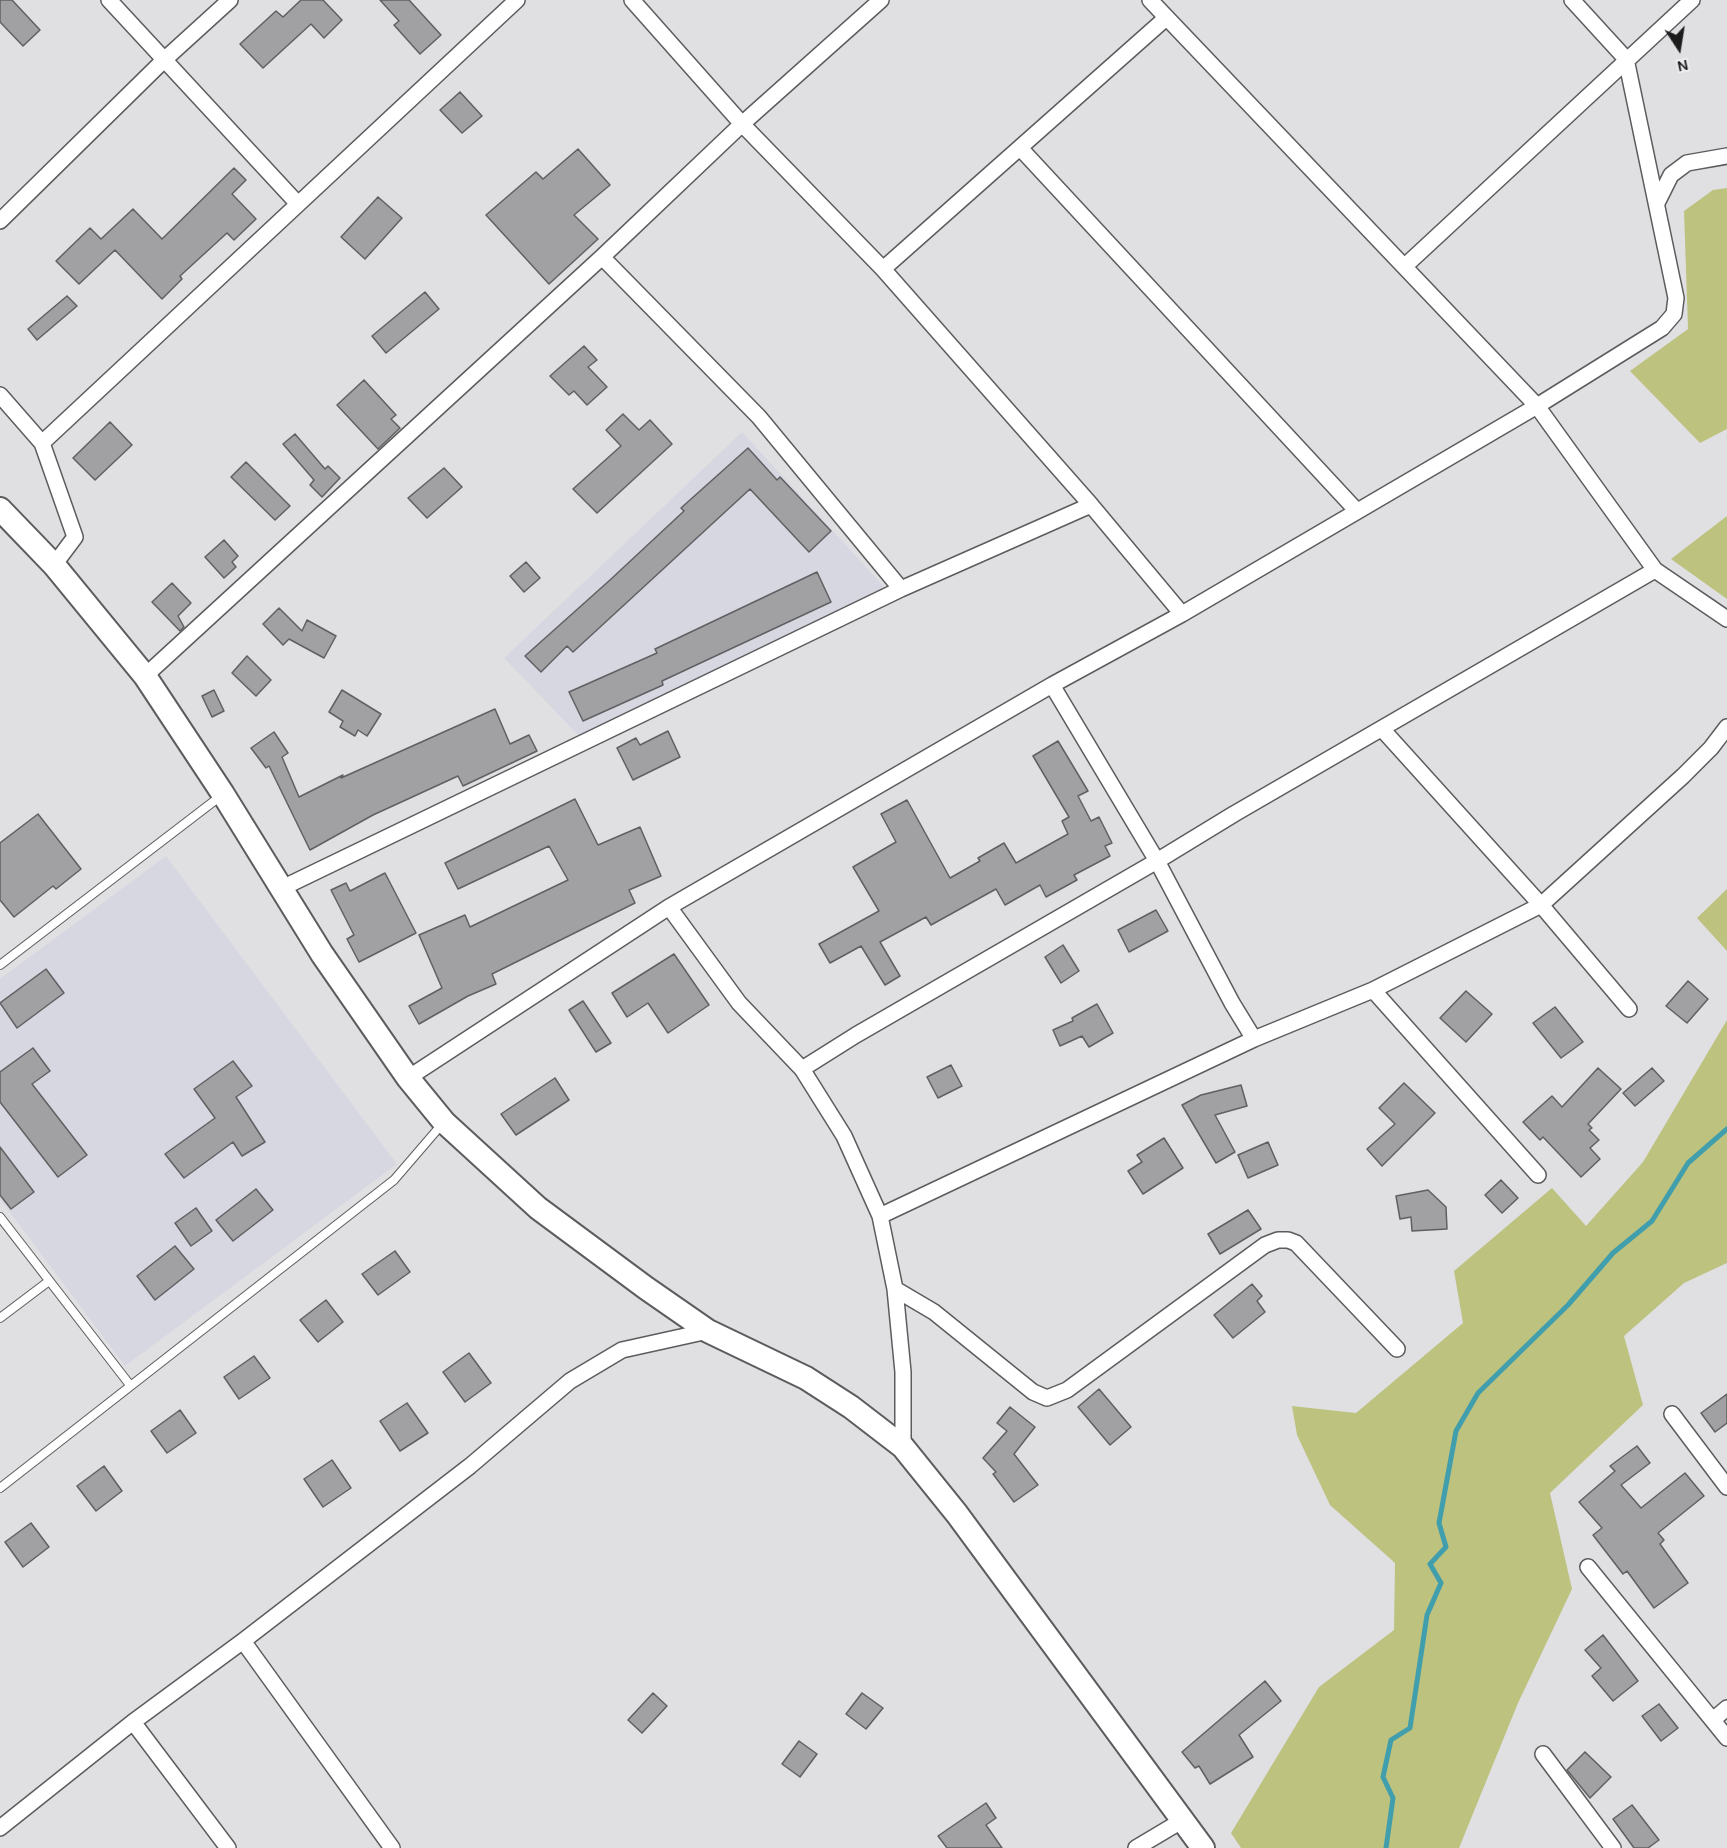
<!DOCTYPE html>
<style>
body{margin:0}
#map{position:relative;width:1727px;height:1848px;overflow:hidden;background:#e0e0e3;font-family:Karla,sans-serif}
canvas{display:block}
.north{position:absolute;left:1649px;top:18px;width:60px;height:60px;-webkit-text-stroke:4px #ededf0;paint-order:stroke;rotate:168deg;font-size:16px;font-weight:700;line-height:24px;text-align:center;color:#1c1c1d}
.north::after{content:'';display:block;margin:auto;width:21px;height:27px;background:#1c1c1d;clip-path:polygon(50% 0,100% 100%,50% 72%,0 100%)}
</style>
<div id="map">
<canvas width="1727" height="1848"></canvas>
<div class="north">N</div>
</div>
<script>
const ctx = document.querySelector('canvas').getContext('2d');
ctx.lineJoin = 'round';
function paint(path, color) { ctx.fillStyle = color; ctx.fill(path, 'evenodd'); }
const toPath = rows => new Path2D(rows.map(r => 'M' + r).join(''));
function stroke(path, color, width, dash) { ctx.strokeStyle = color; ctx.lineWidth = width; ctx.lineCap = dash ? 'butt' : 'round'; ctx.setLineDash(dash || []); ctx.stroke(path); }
const built = toPath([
 [742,432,887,590,580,737,504,658],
 [166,856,397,1164,125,1366,0,1199,0,979]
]);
const green = toPath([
 [1727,188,1727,429,1700,443,1630,371,1688,329,1684,211,1713,190],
 [1727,516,1727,599,1671,559],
 [1727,889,1727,951,1697,918],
 [1727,1020,1727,1263,1684,1283,1624,1336,1643,1405,1550,1493,1572,1589,1518,1703,1459,1848,1241,1848,1231,1833,1319,1687,1394,1630,1395,1563,1330,1505,1297,1435,1292,1406,1356,1413,1463,1323,1454,1271,1552,1188,1586,1226,1643,1162]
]);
const stream = toPath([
 [1386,1848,1393,1798,1383,1777,1391,1740,1410,1728,1427,1615,1441,1583,1430,1564,1446,1547,1439,1523,1456,1431,1478,1393,1568,1305,1613,1253,1652,1221,1688,1163,1727,1129]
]);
const building = toPath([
 [0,0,12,0,40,30,23,46,0,22,0,0],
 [301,0,323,0,342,20,324,38,311,24,263,68,240,44,276,11,283,17,301,0],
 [380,0,409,0,441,35,420,54,394,25,399,21,380,0],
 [460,92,482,116,462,133,440,110,460,92],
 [578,149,610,185,574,215,598,239,549,284,486,215,536,172,543,179,578,149],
 [234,168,246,180,232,194,256,219,234,240,227,233,180,276,182,279,162,299,115,250,79,284,56,261,90,228,101,239,133,209,162,239,234,168],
 [378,197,402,218,365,259,341,237,378,197],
 [425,292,439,309,386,353,372,336,425,292],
 [67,296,77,306,37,340,28,329,67,296],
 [584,346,597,360,588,367,607,387,587,405,574,391,569,395,550,376,584,346],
 [364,380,396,415,391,419,400,428,378,449,337,405,364,380],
 [623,414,639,430,650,420,672,444,597,513,573,489,621,446,606,430,623,414],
 [110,422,132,445,95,480,73,458,110,422],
 [295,434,325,469,328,466,340,478,322,497,310,485,314,480,283,444,295,434],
 [748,448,777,480,780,477,831,531,809,552,750,489,573,652,567,646,541,672,525,656,610,580,684,511,681,508,748,448],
 [246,462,290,506,275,520,231,477,246,462],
 [444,468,462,487,427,518,408,498,444,468],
 [224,540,238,556,232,562,236,567,224,578,205,557,224,540],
 [526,562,540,578,524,592,510,576,526,562],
 [817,572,831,602,662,681,663,685,583,721,569,692,657,653,655,649,817,572],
 [172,583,191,603,178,616,184,627,180,631,152,602,172,583],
 [279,608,302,631,307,620,336,636,324,658,289,639,283,645,263,624,279,608],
 [247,656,271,680,256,696,232,673,247,656],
 [214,690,224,711,212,717,202,696,214,690],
 [342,690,381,714,367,736,358,730,355,736,340,727,343,721,329,712,342,690],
 [495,709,510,744,529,735,537,751,463,786,458,776,373,815,310,850,269,766,266,768,251,748,274,732,288,753,282,757,299,797,343,775,341,778,495,709],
 [668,731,680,757,633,780,617,748,636,738,640,745,668,731],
 [1058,741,1088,791,1078,796,1091,821,1099,817,1112,843,1105,846,1110,856,1074,875,1077,880,1046,897,1040,885,1005,905,996,889,931,925,926,917,880,942,900,976,885,985,861,946,830,963,819,944,879,911,853,867,896,842,881,814,907,800,950,878,980,861,978,858,1004,843,1016,863,1068,834,1062,821,1069,817,1033,756,1058,741],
 [575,799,598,845,640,827,661,876,629,890,635,903,492,974,496,984,468,996,419,1024,409,1006,442,988,419,935,465,915,470,927,568,880,549,846,458,889,445,863,575,799],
 [38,814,81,869,56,889,53,886,14,917,0,900,0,843,38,814],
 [385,873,416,933,359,962,347,939,354,935,331,890,346,883,350,891,385,873],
 [1156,910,1168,931,1129,952,1118,930,1156,910],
 [1063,945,1079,971,1061,983,1045,957,1063,945],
 [674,954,709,1005,668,1033,648,1003,627,1017,612,993,674,954],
 [46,969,64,993,17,1028,0,1003,46,969],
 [1688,981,1708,999,1687,1023,1666,1006,1688,981],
 [1466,991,1492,1014,1466,1042,1440,1018,1466,991],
 [583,1001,611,1043,596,1052,569,1010,583,1001],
 [1097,1004,1113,1033,1089,1047,1082,1036,1060,1046,1053,1030,1073,1021,1072,1018,1097,1004],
 [1555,1007,1583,1042,1561,1058,1533,1023,1555,1007],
 [33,1048,50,1071,32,1084,87,1155,58,1177,0,1102,0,1072,33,1048],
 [233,1061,252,1086,236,1097,265,1142,242,1156,233,1142,184,1178,165,1154,215,1118,194,1089,233,1061],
 [951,1065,962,1086,938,1098,927,1077,951,1065],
 [1598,1068,1621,1089,1588,1124,1592,1128,1589,1130,1599,1140,1590,1148,1600,1159,1581,1177,1543,1137,1540,1140,1523,1122,1552,1096,1562,1107,1598,1068],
 [1652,1068,1664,1081,1635,1106,1623,1093,1652,1068],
 [555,1078,569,1100,516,1135,501,1114,555,1078],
 [1404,1083,1435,1113,1382,1166,1367,1149,1395,1124,1379,1108,1404,1083],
 [1241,1085,1247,1106,1215,1115,1235,1152,1216,1163,1182,1105,1201,1095,1241,1085],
 [1164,1138,1183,1168,1143,1194,1128,1171,1142,1162,1137,1155,1164,1138],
 [1268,1142,1278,1165,1248,1178,1238,1155,1268,1142],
 [0,1147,34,1192,11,1209,0,1195,0,1147],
 [1501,1180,1518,1198,1502,1213,1485,1195,1501,1180],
 [256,1189,273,1210,233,1241,216,1220,256,1189],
 [1428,1190,1446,1207,1447,1229,1412,1231,1411,1217,1400,1219,1396,1196,1428,1190],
 [196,1208,212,1231,191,1246,175,1223,196,1208],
 [1248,1210,1261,1229,1220,1254,1208,1234,1248,1210],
 [175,1246,194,1269,155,1300,137,1276,175,1246],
 [395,1251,410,1272,378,1295,362,1274,395,1251],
 [1252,1284,1262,1296,1257,1301,1265,1312,1233,1338,1214,1315,1252,1284],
 [326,1300,343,1322,318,1342,300,1320,326,1300],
 [469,1353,491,1383,465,1402,443,1372,469,1353],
 [254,1356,270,1378,239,1399,224,1377,254,1356],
 [1099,1389,1131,1427,1110,1445,1078,1407,1099,1389],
 [1727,1394,1727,1423,1715,1432,1701,1413,1727,1394],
 [407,1403,428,1433,400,1451,380,1421,407,1403],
 [1010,1407,1035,1427,1014,1454,1038,1485,1014,1502,993,1474,996,1472,983,1458,1007,1431,997,1423,1010,1407],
 [180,1410,196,1433,167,1453,151,1431,180,1410],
 [1637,1446,1650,1463,1621,1485,1641,1508,1685,1473,1704,1496,1658,1533,1664,1540,1660,1544,1688,1583,1654,1608,1627,1571,1623,1574,1593,1535,1602,1528,1579,1502,1615,1471,1610,1466,1637,1446],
 [332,1460,351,1488,323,1507,304,1479,332,1460],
 [104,1466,122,1491,96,1511,77,1486,104,1466],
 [31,1523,49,1547,23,1567,5,1542,31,1523],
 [1603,1635,1638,1681,1613,1701,1592,1676,1601,1668,1585,1650,1603,1635],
 [1265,1681,1281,1701,1239,1735,1253,1757,1210,1784,1199,1766,1195,1768,1182,1752,1265,1681],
 [653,1693,667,1706,642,1733,628,1720,653,1693],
 [862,1693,883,1708,866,1729,846,1714,862,1693],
 [1659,1704,1678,1728,1661,1741,1642,1716,1659,1704],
 [799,1741,817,1754,800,1777,782,1764,799,1741],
 [1585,1752,1611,1777,1590,1798,1567,1770,1585,1752],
 [986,1803,996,1818,986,1825,1002,1848,947,1848,938,1836,986,1803],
 [1632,1805,1659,1840,1648,1848,1634,1848,1613,1819,1632,1805]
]);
const service = toPath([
 [0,965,222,795],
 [0,1217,130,1385],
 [0,1318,49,1281],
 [0,1488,394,1180,443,1123]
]);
const minor = toPath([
 [109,0,298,204],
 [632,0,742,124,883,269,1091,505,1182,614],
 [1150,0,1537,406,1655,570,1727,619],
 [1021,149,1356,510],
 [1657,203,1671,175,1687,163,1727,156],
 [0,221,164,60,230,0],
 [602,257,759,417,901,589],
 [1405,266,1692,0],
 [883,269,1166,18],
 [0,395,42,443],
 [54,565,75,537,42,443,517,0],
 [145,676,602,257,742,124,881,0],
 [1052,685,1157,861,1232,1003,1254,1039],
 [1382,729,1541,905,1629,1009],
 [280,889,901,589,1091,505],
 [669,907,739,1003,802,1069,844,1136,880,1216,895,1289,903,1372,903,1447],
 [1373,990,1538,1175],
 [802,1069,856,1035,1157,861,1234,814,1655,570],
 [408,1078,669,907,1052,685,1182,614,1537,406,1662,328,1674,314,1676,298,1626,59,1572,0],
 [880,1216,1254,1039,1373,990,1541,905,1683,776,1711,748,1727,727],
 [895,1289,934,1312,1033,1392,1047,1398,1067,1390,1265,1245,1278,1240,1288,1240,1296,1243,1397,1349],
 [1672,1414,1727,1487],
 [1588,1567,1727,1738],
 [243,1641,392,1848],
 [1714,1719,1727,1708],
 [133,1722,228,1848],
 [1543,1754,1613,1848],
 [0,1828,133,1722,243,1641,470,1466,570,1381,622,1350,708,1331],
 [1136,1848,1183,1820]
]);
const secondary = toPath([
 [0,509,54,565,145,676,223,794,322,954,408,1078,444,1122,538,1208,646,1288,708,1331,806,1378,851,1407,903,1447,957,1514,1203,1848]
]);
paint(built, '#d7d7e2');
paint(green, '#bdc27f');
stroke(stream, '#419eac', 5);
paint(building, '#a1a1a4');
stroke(building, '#606063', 1.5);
stroke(service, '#5c5c5e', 10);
stroke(minor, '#5c5c5e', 18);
stroke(secondary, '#5c5c5e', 26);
stroke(service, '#fff', 8);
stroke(minor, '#fff', 15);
stroke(secondary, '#fff', 22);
</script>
